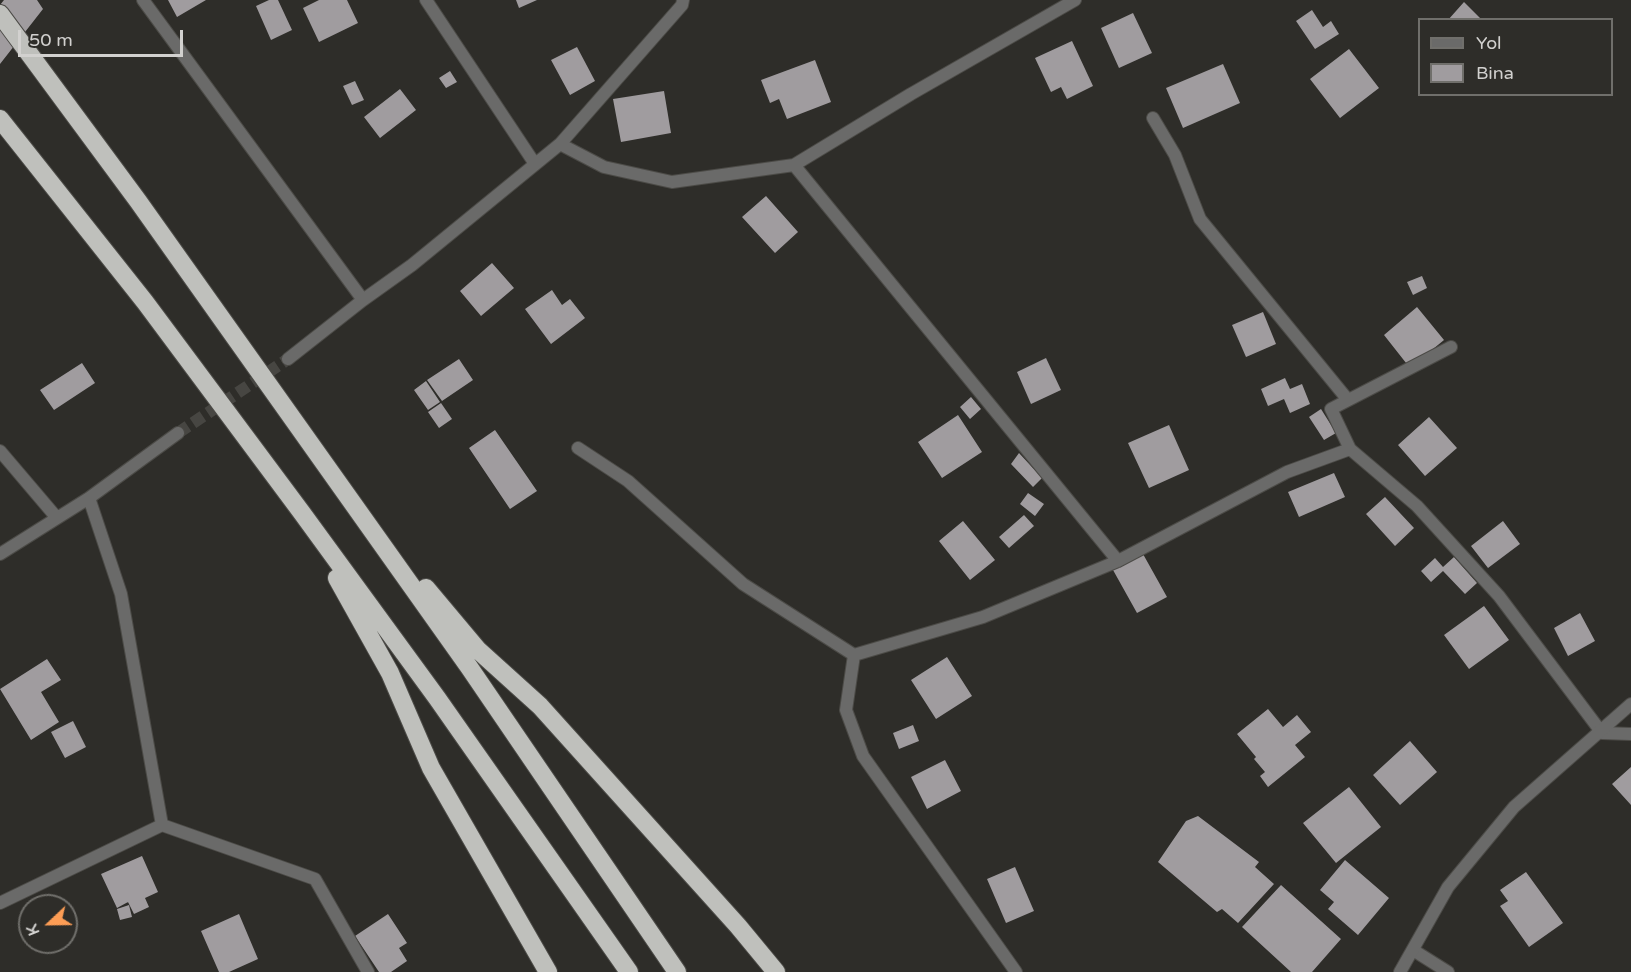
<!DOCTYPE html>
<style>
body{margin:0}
#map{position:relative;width:1631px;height:972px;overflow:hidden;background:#2e2d29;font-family:"Varela Round",sans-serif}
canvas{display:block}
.legend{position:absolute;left:1418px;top:18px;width:195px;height:78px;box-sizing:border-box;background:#2e2d29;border:2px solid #706f6b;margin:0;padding:8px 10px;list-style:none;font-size:18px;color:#d2d1cf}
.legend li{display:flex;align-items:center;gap:12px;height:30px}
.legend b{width:30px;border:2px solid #706f6b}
.north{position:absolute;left:18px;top:894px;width:60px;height:60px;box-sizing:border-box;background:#2e2d29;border:2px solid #706f6b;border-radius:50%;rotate:248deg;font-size:16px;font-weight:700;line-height:24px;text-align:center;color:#d2d1cf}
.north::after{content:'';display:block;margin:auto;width:21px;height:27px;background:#fd9d55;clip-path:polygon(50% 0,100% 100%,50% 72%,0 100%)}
.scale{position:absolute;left:18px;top:30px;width:165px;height:27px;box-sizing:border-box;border:3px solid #d2d1cf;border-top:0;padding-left:8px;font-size:18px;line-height:21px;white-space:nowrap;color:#d2d1cf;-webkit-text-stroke:4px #2e2d29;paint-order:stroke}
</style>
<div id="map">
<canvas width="1631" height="972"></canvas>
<ul class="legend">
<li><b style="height:8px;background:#6a6a69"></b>Yol</li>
<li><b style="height:16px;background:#a09c9f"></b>Bina</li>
</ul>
<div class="north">K</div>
<div class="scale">50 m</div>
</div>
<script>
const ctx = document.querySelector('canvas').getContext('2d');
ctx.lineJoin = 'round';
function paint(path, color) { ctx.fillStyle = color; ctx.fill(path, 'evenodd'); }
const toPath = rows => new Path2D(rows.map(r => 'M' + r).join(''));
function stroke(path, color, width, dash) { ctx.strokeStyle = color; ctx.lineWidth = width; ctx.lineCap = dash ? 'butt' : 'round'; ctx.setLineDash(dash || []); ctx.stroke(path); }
const building = toPath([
 [4,0,37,0,43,9,0,64,0,5],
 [168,0,206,0,177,17],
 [269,0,278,0,292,30,271,40,256,6],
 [319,0,347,0,358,23,319,42,303,8],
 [516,0,537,0,519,8],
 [1464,2,1482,20,1448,20],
 [1312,10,1323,27,1331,21,1339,34,1315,49,1296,21],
 [1133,13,1152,53,1119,68,1101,28],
 [1072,41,1093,86,1067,99,1061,87,1051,92,1035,58],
 [577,47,595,81,570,95,551,60],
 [1349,49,1379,88,1340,118,1310,79],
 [815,60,831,102,787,119,779,99,770,103,761,80],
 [1223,64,1240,103,1183,128,1166,88],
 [450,71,457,82,446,88,439,78],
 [355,81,364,100,352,105,343,86],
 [400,89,416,110,380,138,364,117],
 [664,91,671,133,621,142,613,99],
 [766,196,798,232,775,253,742,217],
 [492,263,514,288,481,316,460,291],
 [1422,276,1427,288,1413,295,1407,282],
 [552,290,562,305,570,299,585,318,551,344,525,309],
 [1417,307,1444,340,1410,368,1384,335],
 [1263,312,1276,344,1246,357,1232,325],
 [1046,358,1061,390,1031,404,1017,372],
 [459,359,473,380,442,401,427,380],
 [82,363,95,383,54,410,40,390],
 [1285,378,1290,389,1302,384,1310,404,1290,413,1284,399,1268,406,1261,389],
 [426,381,440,402,428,410,414,390],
 [971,397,981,409,970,419,960,407],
 [441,403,452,419,439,428,428,412],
 [1321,409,1336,433,1324,440,1309,417],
 [958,415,982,452,942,478,918,442],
 [1429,417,1457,448,1425,476,1398,445],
 [1169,425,1189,470,1149,488,1128,443],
 [495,430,537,491,510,509,469,448],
 [1019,453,1042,478,1033,487,1011,464],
 [1334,473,1345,497,1299,517,1288,492],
 [1028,493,1044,504,1035,516,1020,504],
 [1385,497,1414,528,1395,546,1366,514],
 [1024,515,1034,526,1009,548,999,537],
 [963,521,995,560,970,580,939,541],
 [1503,521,1520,544,1488,568,1471,546],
 [1143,554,1167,597,1137,613,1113,570],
 [1454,557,1477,583,1465,594,1443,571,1431,582,1421,571,1435,558,1443,567],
 [1484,606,1509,640,1469,669,1444,635],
 [1580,613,1595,641,1568,656,1554,628],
 [947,657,972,696,936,719,911,680],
 [47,659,61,680,41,692,59,722,31,740,0,689],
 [1268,709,1283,727,1297,715,1311,732,1295,745,1305,757,1268,787,1260,776,1265,772,1254,759,1256,757,1237,734],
 [73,721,86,747,65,758,51,732],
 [913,725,919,741,899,749,893,733],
 [1410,741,1437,772,1400,805,1373,775],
 [945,760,961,791,927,809,911,777],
 [1631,767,1631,805,1612,784],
 [1349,787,1381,827,1336,863,1303,823],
 [1198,816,1259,862,1255,867,1274,884,1238,923,1222,909,1217,912,1158,862,1186,821],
 [142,856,158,892,145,898,149,907,134,914,127,900,128,902,117,908,101,874],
 [1345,860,1389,898,1358,935,1328,909,1334,902,1320,890],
 [1015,867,1034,911,1006,923,987,879],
 [1526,872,1563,923,1529,947,1500,906,1508,901,1500,890],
 [1281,885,1341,939,1312,972,1291,972,1242,927],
 [129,905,132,917,120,920,117,909],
 [239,914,258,959,229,972,219,972,201,931],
 [388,914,407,943,399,948,407,961,391,972,379,972,355,936]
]);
const minorTunnel = toPath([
 [178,433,288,359]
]);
const minor = toPath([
 [143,0,363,300],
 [426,0,535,164],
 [1153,118,1175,155,1200,219,1348,400],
 [560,144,604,167,672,182,794,165,911,94,1075,0],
 [794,165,1118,561],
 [288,359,363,300,412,265,560,144,682,5,683,0],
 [578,448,628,481,743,584,854,655,983,617,1118,561,1287,472,1350,449,1417,506,1499,596,1602,733,1631,734],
 [1350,449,1331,409,1451,347],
 [0,451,57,518],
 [89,498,121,594,162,825],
 [0,554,89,498,178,433],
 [854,655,846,710,863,756,1016,972],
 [0,903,162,825,315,879,368,972],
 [1413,950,1448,972]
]);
const tertiary = toPath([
 [1400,972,1448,887,1514,807,1631,704]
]);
const motorway = toPath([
 [0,14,138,201,469,667,677,972],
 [0,119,145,302,302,513,437,698,629,972],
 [337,578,390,673,431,768,548,972],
 [426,588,478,650,540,706,738,926,776,972]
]);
paint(building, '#a09c9f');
stroke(minorTunnel, '#474642', 12, [12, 6]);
stroke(minor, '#4c4b47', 14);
stroke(tertiary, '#4c4b47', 14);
stroke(motorway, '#4c4b47', 20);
stroke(minor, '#6a6a69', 12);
stroke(tertiary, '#6a6a69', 12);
stroke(motorway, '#bfc0bc', 18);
</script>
